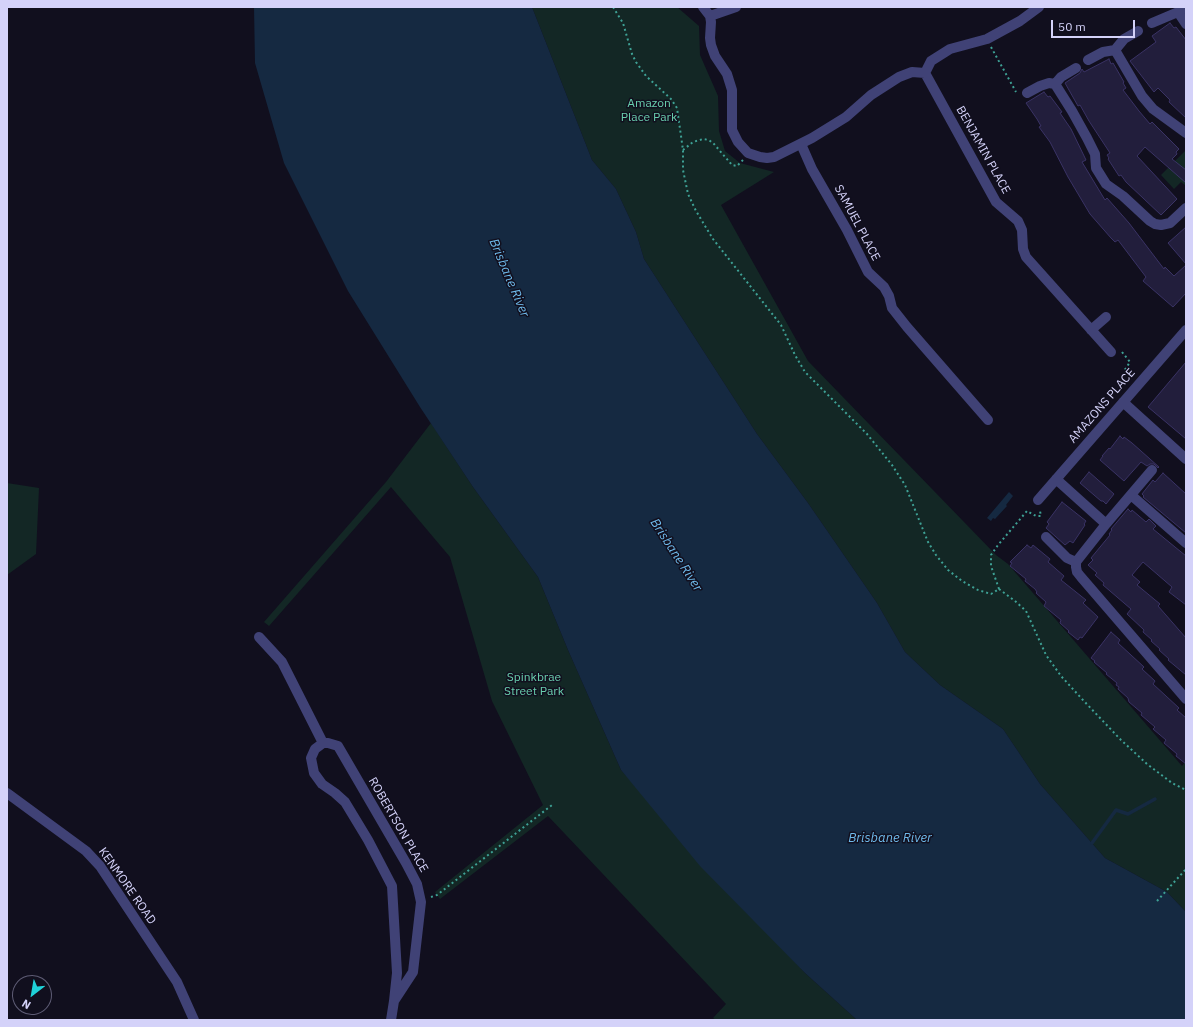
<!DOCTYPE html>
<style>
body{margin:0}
#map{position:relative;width:1193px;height:1027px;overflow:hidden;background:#110f1e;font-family:"IBM Plex Sans",sans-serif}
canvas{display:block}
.frame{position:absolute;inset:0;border:8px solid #d4d2f9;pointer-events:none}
.north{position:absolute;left:12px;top:975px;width:40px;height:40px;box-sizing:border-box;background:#110f1e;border:1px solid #5f5d76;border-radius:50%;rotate:211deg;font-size:11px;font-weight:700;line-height:16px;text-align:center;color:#d4d2f9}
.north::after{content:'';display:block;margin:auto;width:14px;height:18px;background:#1fd1d8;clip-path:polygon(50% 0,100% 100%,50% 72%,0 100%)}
.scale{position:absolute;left:1051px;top:20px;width:84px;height:18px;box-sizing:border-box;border:2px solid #d4d2f9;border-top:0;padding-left:5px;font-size:12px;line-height:14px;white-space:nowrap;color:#d4d2f9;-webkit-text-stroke:3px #110f1e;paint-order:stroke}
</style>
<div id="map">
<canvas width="1193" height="1027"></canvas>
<div class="frame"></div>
<div class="north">N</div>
<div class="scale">50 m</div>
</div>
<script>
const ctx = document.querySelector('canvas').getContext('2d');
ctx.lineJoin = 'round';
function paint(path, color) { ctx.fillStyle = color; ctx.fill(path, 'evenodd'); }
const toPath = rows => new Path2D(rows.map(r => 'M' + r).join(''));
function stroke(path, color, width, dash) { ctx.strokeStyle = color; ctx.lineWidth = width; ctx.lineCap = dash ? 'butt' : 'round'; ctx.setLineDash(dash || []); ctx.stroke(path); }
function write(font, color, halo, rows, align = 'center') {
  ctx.font = font + ' "IBM Plex Sans",sans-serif'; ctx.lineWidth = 3; ctx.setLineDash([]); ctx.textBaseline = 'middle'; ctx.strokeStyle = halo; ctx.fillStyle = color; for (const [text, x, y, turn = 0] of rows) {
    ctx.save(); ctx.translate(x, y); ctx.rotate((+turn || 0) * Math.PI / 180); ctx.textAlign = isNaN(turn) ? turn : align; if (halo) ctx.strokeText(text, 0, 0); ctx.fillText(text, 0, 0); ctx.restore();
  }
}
const green = toPath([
 [532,7,677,7,699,26,700,55,718,96,719,131,725,151,740,163,774,172,721,205,808,361,996,555,1008,564,1182,766,1186,761,1186,912,1167,892,1105,858,1040,784,1003,729,940,685,905,652,877,603,808,503,757,434,644,259,636,232,616,189,592,160],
 [1186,150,1186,186,1181,182,1174,189,1161,175],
 [431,423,473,487,538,577,568,650,621,770,805,973,857,1020,716,1020,713,1018,726,1004,548,816,440,899,437,895,435,892,543,805,492,701,450,557,391,487,269,626,264,622,386,482],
 [7,483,39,488,36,554,7,575]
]);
const water = toPath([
 [254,7,532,7,592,160,616,189,636,232,644,259,757,434,808,503,877,603,905,652,940,685,1003,729,1040,784,1105,858,1167,892,1186,912,1186,1020,857,1020,805,973,700,866,621,770,568,650,538,577,473,487,420,407,348,291,284,163,255,63],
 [1009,492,1013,496,1006,505,1007,506,995,519,993,518,991,521,987,518]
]);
const stream = toPath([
 [1092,843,1116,810,1128,814,1155,799]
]);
const building = toPath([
 [1170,23,1174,28,1176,27,1186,40,1186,118,1169,102,1170,100,1158,88,1154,92,1130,61,1156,42,1152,36,1170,23],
 [1109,59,1111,64,1113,63,1124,82,1123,83,1126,88,1123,90,1139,111,1150,124,1152,122,1179,149,1176,152,1177,154,1172,159,1186,170,1186,183,1145,147,1137,156,1177,199,1161,215,1126,182,1121,175,1119,176,1108,159,1109,158,1107,155,1110,153,1089,121,1080,105,1078,106,1065,83,1080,73,1082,69,1084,72,1109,59],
 [1044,92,1048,97,1050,96,1062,112,1060,113,1071,129,1086,160,1082,162,1105,200,1107,198,1129,223,1164,269,1165,267,1174,276,1186,265,1186,293,1173,307,1143,281,1146,277,1118,240,1115,242,1111,238,1090,214,1068,177,1050,142,1039,127,1041,126,1037,119,1026,103,1044,92],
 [1186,227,1186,264,1168,243,1186,227],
 [1186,362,1186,439,1148,407,1186,362],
 [1120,436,1123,439,1124,437,1132,443,1159,467,1158,468,1154,464,1150,464,1147,466,1141,462,1124,481,1100,460,1103,456,1102,456,1109,448,1110,449,1120,436],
 [1089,472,1114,494,1106,504,1103,501,1101,501,1080,483,1089,472],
 [1163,473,1186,494,1186,533,1143,497,1144,496,1142,494,1153,480,1155,482,1163,473],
 [1062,502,1086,521,1084,524,1085,525,1073,543,1070,541,1065,545,1046,528,1049,524,1047,522,1062,502],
 [1128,509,1131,512,1132,510,1146,522,1149,519,1156,526,1153,529,1186,556,1186,605,1169,592,1172,587,1143,562,1132,575,1140,582,1137,585,1160,604,1158,606,1186,638,1186,675,1168,660,1169,659,1159,650,1160,649,1151,641,1152,640,1143,632,1144,630,1127,614,1131,609,1103,585,1104,583,1095,575,1097,573,1088,565,1093,560,1091,558,1110,535,1109,534,1112,530,1111,529,1128,509],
 [1027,545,1031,548,1033,545,1050,559,1048,562,1064,576,1061,580,1086,600,1083,603,1098,617,1082,638,1080,637,1078,640,1068,632,1069,631,1060,623,1061,620,1044,606,1046,602,1036,593,1037,592,1035,589,1025,581,1026,579,1010,566,1012,563,1010,562,1027,545],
 [1111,632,1120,640,1118,643,1144,667,1142,669,1155,681,1153,684,1179,708,1177,710,1186,718,1186,764,1176,756,1177,754,1164,743,1166,740,1153,729,1155,727,1141,715,1142,713,1129,702,1128,698,1118,689,1119,687,1116,685,1117,683,1106,674,1107,673,1094,662,1095,661,1091,658,1111,632]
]);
const path = toPath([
 [613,7,623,23,632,54,636,62,646,76,671,99,677,108,683,150,683,170,688,194,696,211,713,239,781,325,795,355,805,372,867,434,892,465,905,485,928,542,936,555,948,570,962,581,978,590,991,594,999,589],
 [991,47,1016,92],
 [683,150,693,142,703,139,709,140,714,144,732,165,737,166,743,160],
 [1122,352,1130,362,1124,371,1128,375],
 [999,589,1015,601,1026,611,1046,655,1061,676,1082,699,1121,740,1147,764,1172,783,1186,790],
 [999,589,991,566,991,555,998,545,1027,511,1036,516,1041,516,1040,511],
 [431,897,437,895,552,805],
 [1157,901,1186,869]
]);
const minor = toPath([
 [703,7,710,16,711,22,710,38,711,45,715,56,727,74,732,90,732,130,738,142,748,153,760,157,767,158,774,157,812,138,846,117,871,95,899,77,912,72,925,73,931,61,950,49,987,39,1020,21,1039,7],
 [1178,12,1186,24],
 [710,16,736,7],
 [1152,23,1178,12,1186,7],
 [1115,50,1142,96,1153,109,1186,133],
 [1088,60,1103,52,1115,50,1124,39,1138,31],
 [925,73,996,202,1018,221,1022,230,1023,249,1026,257,1111,352],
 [1055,84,1072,111,1087,138,1095,154,1096,168,1106,184,1123,196,1150,221,1155,224,1161,225,1170,223,1186,208],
 [1027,93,1040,86,1049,83,1055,84,1061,77,1076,68],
 [801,144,812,169,847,230,868,272,884,287,889,296,892,308,907,327,988,420],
 [1091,330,1106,317],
 [1123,402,1186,459],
 [1152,470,1106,524,1076,562,1076,567,1077,572,1081,577,1186,699],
 [1056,479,1106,524],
 [1131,495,1186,543],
 [1038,500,1186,330],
 [1046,537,1067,558,1076,562],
 [259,637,282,662,323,743],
 [7,793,86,851,100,866,177,982,194,1020],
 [391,1020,394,1001,397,973,392,886,368,840,345,802,335,793,322,784,314,773,311,758,315,749,323,743,328,743,338,746,406,863,417,884,421,902,413,972,394,1001]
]);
const parkNames = [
 ["Amazon",649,104],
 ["Place Park",649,118],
 ["Spinkbrae",534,678],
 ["Street Park",534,692]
];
const streetNames = [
 ["BENJAMIN PLACE",983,150,61],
 ["SAMUEL PLACE",857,223,62],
 ["AMAZONS PLACE",1102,406,-49],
 ["ROBERTSON PLACE",398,825,60],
 ["KENMORE ROAD",127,886,55]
];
const waterNames = [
 ["Brisbane River",509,278,67],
 ["Brisbane River",676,555,57],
 ["Brisbane River",890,838]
];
paint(green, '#132725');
paint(water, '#152941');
stroke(stream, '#152941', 3.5);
paint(building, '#221e3c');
stroke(building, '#3a3365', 1);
stroke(path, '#3ea195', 2, [2, 3]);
stroke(minor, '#404276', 10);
write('12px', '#69ceae', '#110f1e', parkNames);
write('12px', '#d4d2f9', '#110f1e', streetNames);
write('italic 13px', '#6eb9ea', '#110f1e', waterNames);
</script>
